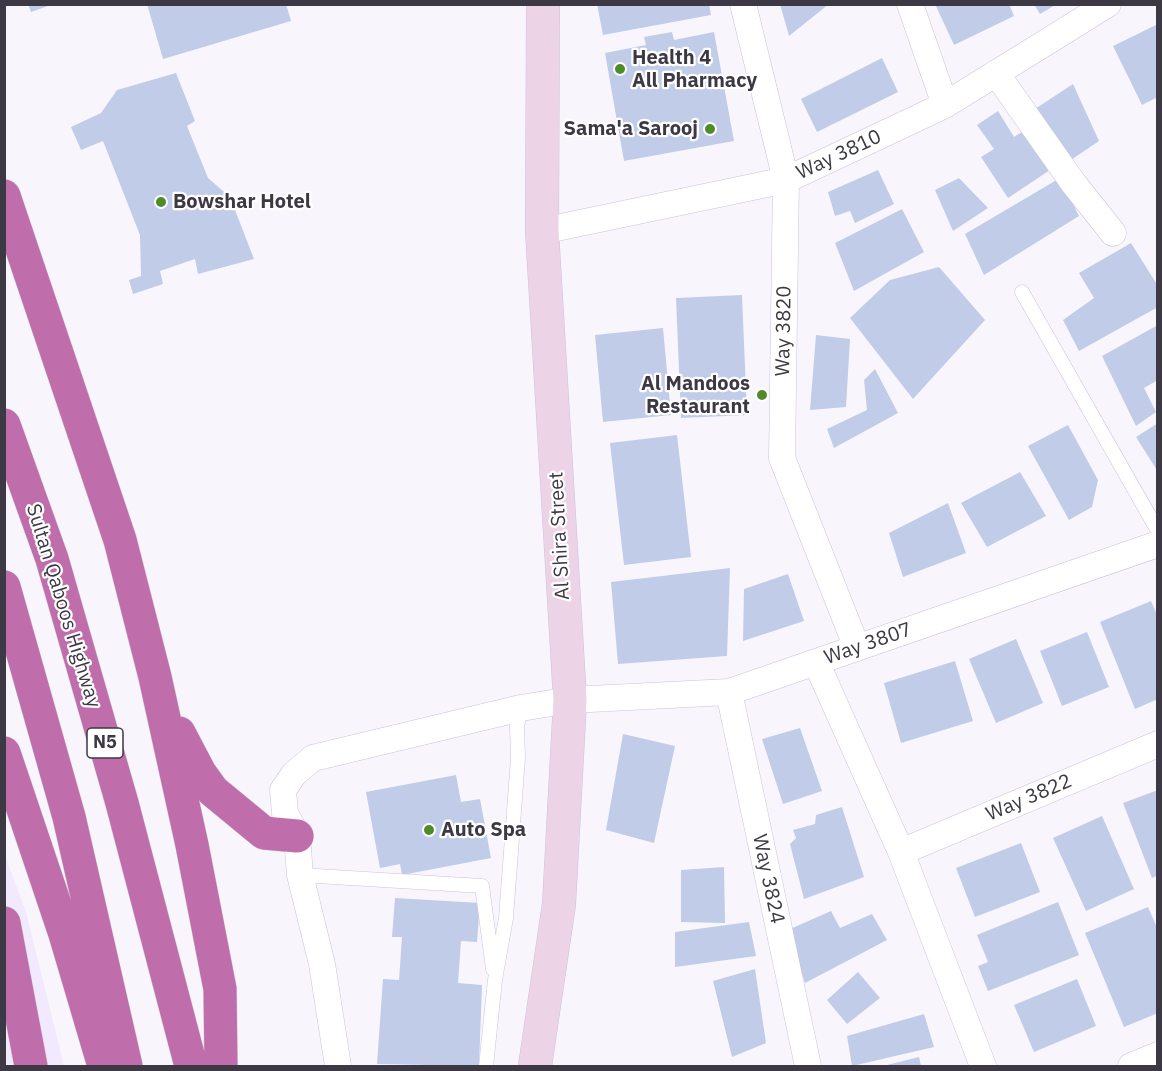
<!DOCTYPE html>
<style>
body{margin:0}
#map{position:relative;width:1162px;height:1071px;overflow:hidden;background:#f8f6fc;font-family:"IBM Plex Sans",sans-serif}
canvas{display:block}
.frame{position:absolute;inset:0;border:6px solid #3d3944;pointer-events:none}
</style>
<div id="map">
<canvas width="1162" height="1071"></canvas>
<div class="frame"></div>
</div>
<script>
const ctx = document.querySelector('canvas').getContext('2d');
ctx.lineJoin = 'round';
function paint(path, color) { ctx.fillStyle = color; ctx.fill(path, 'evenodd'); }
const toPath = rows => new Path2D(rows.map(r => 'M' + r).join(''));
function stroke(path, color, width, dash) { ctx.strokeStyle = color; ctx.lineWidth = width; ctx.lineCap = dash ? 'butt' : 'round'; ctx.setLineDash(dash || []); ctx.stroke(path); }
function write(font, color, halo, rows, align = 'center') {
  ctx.font = font + ' "IBM Plex Sans",sans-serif'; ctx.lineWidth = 4.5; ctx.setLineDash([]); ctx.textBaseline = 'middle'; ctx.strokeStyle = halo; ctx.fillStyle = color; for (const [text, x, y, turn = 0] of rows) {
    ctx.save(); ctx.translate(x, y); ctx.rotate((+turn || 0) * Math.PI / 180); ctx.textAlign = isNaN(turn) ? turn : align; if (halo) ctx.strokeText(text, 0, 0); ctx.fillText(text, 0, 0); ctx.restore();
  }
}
const built = toPath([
 [4,853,26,912,64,1066,5,1066]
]);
const building = toPath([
 [28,4,51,4,51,5,31,12],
 [147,4,286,4,291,21,163,59],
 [597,4,709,4,711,15,603,35],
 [780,4,829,4,789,36],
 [935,4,1009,4,1014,16,954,45],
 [1034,4,1057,4,1040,14],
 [1158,24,1158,97,1142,105,1113,46],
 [672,32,674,40,714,32,734,141,624,161,605,53,646,45,644,37],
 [882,58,898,92,817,132,801,99],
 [176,73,195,121,187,126,208,178,230,197,254,259,198,274,195,259,160,271,163,284,133,294,129,280,141,276,140,235,103,141,81,150,71,127,101,113,117,90],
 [1073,84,1099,141,1068,162,1035,109],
 [998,111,1014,137,1025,130,1050,170,1008,198,981,157,994,149,977,125],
 [878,170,894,204,855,223,850,211,835,216,828,192],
 [959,178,988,208,953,231,935,190],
 [1060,178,1079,216,984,275,965,234],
 [902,209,924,252,854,291,835,243],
 [1131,243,1158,286,1158,307,1079,351,1063,320,1094,298,1079,273],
 [939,267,985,320,913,399,850,318,890,280],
 [742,295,747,415,681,418,676,298],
 [1158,325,1158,380,1144,388,1156,412,1136,426,1102,356],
 [663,328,671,415,603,422,595,335],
 [816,335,850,339,846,407,810,410],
 [875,369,898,413,834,448,827,429,867,410,864,380],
 [1158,423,1158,472,1136,437],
 [1068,425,1098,480,1092,507,1069,520,1028,446],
 [677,435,691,557,624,565,610,443],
 [1020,472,1046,516,987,547,961,503],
 [948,503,966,553,903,577,889,533],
 [730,568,727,656,618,664,611,582],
 [788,574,804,621,743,641,744,589],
 [1151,601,1158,617,1158,699,1135,709,1100,622],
 [1087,632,1109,687,1062,706,1040,651],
 [1016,639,1043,703,996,723,969,659],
 [955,661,973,721,901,743,884,683],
 [800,728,822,791,783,804,762,739],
 [623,734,675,746,654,843,606,830],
 [456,775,461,802,480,799,491,858,402,875,400,864,380,868,366,792],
 [1158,790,1158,875,1152,878,1123,803],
 [842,807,864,877,804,899,790,844,796,838,793,830,815,824,816,815],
 [1102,816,1134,889,1086,911,1053,838],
 [1021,843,1040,892,975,917,956,868],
 [724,867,725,923,681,922,681,870],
 [395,898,480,903,477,942,461,941,458,983,482,985,479,1066,377,1064,383,979,399,980,402,937,392,937],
 [1058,902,1079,955,988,991,978,966,988,962,977,935],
 [1148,907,1158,930,1158,1013,1124,1027,1085,933],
 [831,911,840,928,872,914,887,940,805,983,788,930],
 [749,922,756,956,675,967,675,932],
 [755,969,766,1043,732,1057,713,981],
 [858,972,880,998,847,1024,827,1000],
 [1077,979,1096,1026,1034,1052,1014,1005],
 [924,1014,934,1047,852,1066,847,1036],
 [919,1057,921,1066,883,1066]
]);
const lane = toPath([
 [1022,292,1158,531],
 [300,875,482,886,493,969],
 [486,1066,495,980,506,918,518,758,517,726,521,708]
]);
const street = toPath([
 [743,4,786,180,782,458,857,648],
 [910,4,945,105],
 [996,73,1074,184,1113,233],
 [542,231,786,180,945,105,1108,4],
 [816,662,901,852,983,1066],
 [729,692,808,1066],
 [901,852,1158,744],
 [338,1066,322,964,300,875,297,836,285,813,283,790,294,774,313,758,521,708,570,700,729,692,1158,544],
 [1131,1066,1158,1055]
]);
const secondary = toPath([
 [535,1066,559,904,570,700,542,231,543,4]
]);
const highway = toPath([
 [4,196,120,540,155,677,192,845,220,989,221,1066],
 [4,425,52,559,122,803,191,1066],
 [4,587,69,817,126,1066],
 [179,733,200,773,213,791,264,833,297,836],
 [4,753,65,934,104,1066],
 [4,923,31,1066]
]);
const markers = [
 [620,69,6,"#518b28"],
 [710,129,6,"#518b28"],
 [161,202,6,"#518b28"],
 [762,395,6,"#518b28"],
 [429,830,6,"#518b28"]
];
const shields = [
 [105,743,36]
];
const shieldNames = [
 ["N5",105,743]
];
const poiNames = [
 ["Health 4",632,58],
 ["All Pharmacy",632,81],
 ["Sama'a Sarooj",698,129,"right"],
 ["Bowshar Hotel",173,202],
 ["Al Mandoos",750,384,"right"],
 ["Restaurant",750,407,"right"],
 ["Auto Spa",441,830]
];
const streetNames = [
 ["Way 3810",839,155,-25],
 ["Way 3820",784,331,-89],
 ["Al Shira Street",560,536,-93],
 ["Sultan Qaboos Highway",63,606,73],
 ["Way 3807",868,644,-19],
 ["Way 3822",1029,798,-23],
 ["Way 3824",768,879,78]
];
paint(built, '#f1e9fe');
paint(building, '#c1cce9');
stroke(lane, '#ccc1dc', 15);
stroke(street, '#ccc1dc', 27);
stroke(secondary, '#ccc1dc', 34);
stroke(highway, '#d4d3d6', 34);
stroke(lane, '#fff', 14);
stroke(street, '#fff', 26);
stroke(secondary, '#ecd4e6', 33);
stroke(highway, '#bf6eab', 33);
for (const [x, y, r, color] of markers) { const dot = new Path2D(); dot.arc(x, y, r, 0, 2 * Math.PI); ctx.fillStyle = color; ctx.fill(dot); stroke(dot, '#fff', 2); }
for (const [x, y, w] of shields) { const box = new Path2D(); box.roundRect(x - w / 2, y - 15, w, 30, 4.5); ctx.fillStyle = '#fff'; ctx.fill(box); stroke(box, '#3d3944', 1.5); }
write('bold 18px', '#3d3944', null, shieldNames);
write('bold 20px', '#3d3944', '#fff', poiNames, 'left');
write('20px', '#3d3944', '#fff', streetNames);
</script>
